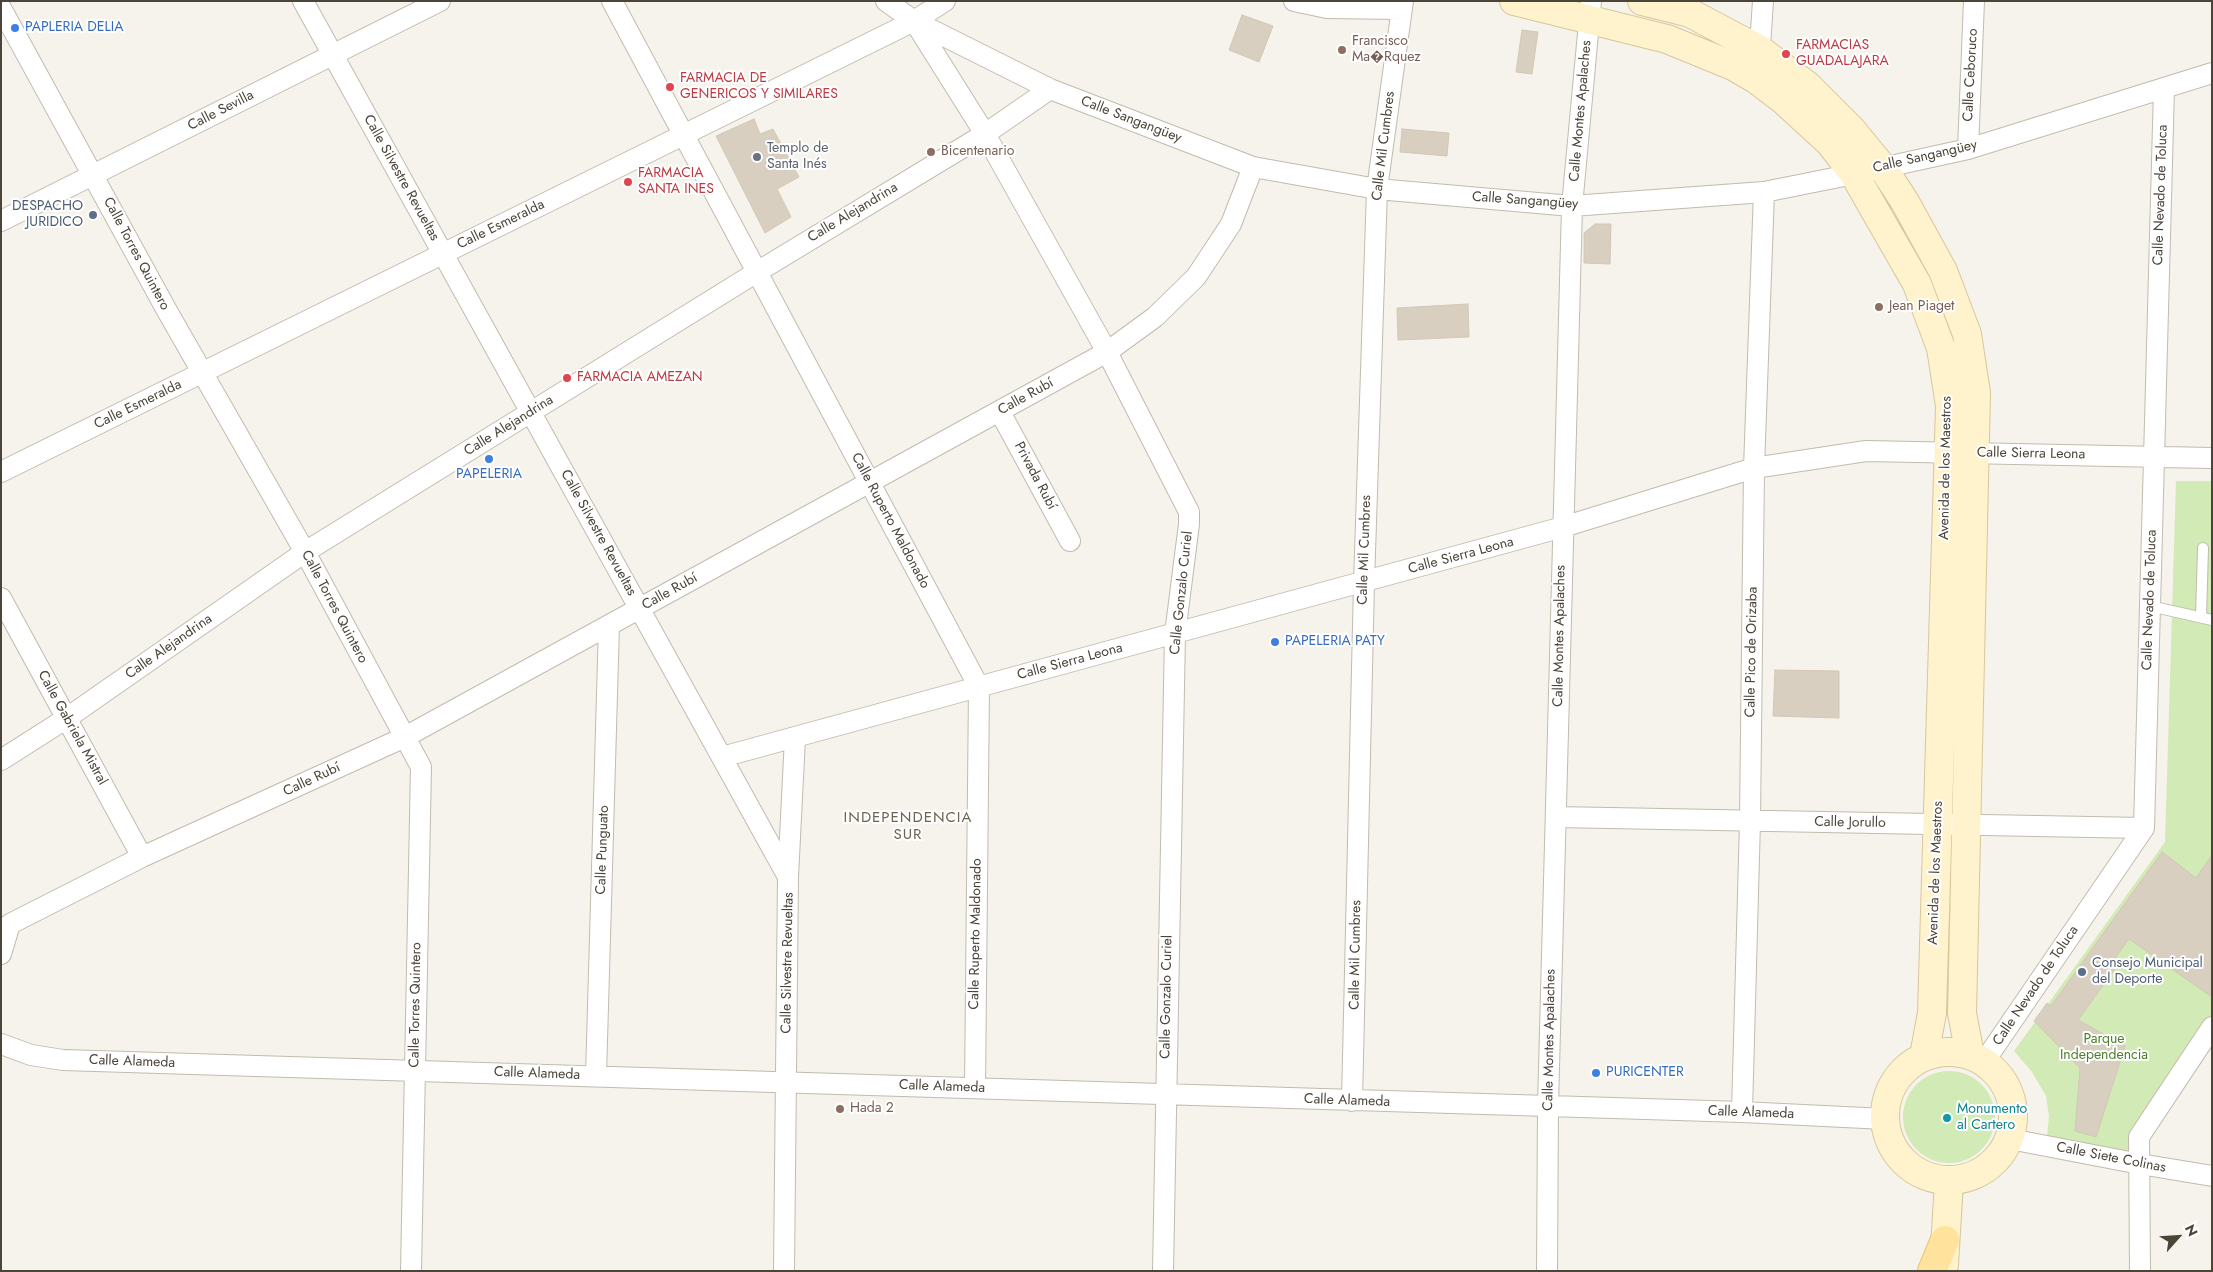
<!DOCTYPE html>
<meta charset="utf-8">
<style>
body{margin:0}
#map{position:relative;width:2213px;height:1272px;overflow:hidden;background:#f6f3ec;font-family:Jost,sans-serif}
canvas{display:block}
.frame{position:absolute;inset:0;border:2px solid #4b4439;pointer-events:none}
.north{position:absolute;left:2153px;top:1212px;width:50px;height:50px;-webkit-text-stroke:4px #fff;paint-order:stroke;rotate:64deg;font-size:14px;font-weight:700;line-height:20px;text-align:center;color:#4b4439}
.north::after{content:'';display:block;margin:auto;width:18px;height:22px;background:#4b4439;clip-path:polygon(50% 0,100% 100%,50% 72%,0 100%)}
</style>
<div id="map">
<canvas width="2213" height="1272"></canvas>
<div class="frame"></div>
<div class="north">N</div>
</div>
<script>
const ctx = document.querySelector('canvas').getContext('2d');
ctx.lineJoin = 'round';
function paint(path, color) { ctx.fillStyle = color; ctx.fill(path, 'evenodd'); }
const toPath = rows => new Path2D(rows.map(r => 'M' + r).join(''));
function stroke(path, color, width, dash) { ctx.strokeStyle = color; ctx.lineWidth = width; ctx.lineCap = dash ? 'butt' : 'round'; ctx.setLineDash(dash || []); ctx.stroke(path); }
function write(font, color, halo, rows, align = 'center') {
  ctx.font = font + ' Jost,sans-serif'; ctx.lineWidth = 4; ctx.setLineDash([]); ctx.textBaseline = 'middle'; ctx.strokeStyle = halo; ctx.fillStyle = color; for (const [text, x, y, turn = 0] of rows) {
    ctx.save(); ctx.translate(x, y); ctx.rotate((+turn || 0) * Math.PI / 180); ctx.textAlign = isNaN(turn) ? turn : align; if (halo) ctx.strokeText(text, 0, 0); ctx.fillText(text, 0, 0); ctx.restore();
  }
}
const green = toPath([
 [2176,481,2212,481,2212,1017,2131,1137,2137,1156,2047,1137,2049,1116,2046,1096,2032,1072,2014,1051,2165,842],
 '1903 1117a46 46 0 1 1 92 0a46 46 0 1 1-92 0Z'
]);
const building = toPath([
 [1242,15,1273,26,1259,62,1229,50,1242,15],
 [1522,30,1538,32,1532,74,1516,72,1522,30],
 [754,119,760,134,773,129,799,177,777,189,791,217,765,233,716,136,754,119],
 [1402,129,1449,133,1447,156,1400,152,1402,129],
 [1595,224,1611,224,1610,264,1584,263,1584,233,1595,224],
 [1468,304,1469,337,1398,340,1397,308,1468,304],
 [1775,670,1839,671,1839,718,1773,716,1775,670],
 [2162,852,2196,878,2212,855,2212,997,2129,939,2112,962,2117,966,2078,1020,2125,1046,2096,1137,2075,1131,2080,1068,2034,1021,2047,1003,2051,1006,2162,852]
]);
const lane = toPath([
 [2150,606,2212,620],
 [2201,617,2203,548]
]);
const street = toPath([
 [303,1,788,877],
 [612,1,979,687,975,1088],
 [886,1,914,21,985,134,1107,352,1189,512,1189,524,1175,634,1163,1271],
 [1294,1,1327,8,1402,9],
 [1,8,166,309,305,552,421,767,411,1271],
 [914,21,1050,89,1253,167,1377,189,1572,206,1764,192,1854,174,1968,149,2212,73],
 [1759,62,1763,1],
 [1968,149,1974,1],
 [1,221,440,1],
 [1000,412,1070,541],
 [1,472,914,21,945,1],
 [1,598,142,857],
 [722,757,1563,527,1754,468,1866,451,2212,458],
 [1,760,67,718,305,552,757,272,985,134,1050,89],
 [1556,817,2144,828],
 [10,924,142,857,405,737,1107,352,1155,317,1196,277,1231,224,1253,167],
 [1,954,10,924],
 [1,1044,31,1055,63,1060,1742,1112,1885,1119],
 [1984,1062,2144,828,2164,88],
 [596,1076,609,625],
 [1352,1101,1364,583,1377,189,1403,1],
 [1742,1112,1750,821,1754,468,1764,192],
 [2010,1139,2140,1164,2212,1176],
 [784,1271,788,877,795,738],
 [1547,1271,1548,1106,1572,206,1591,1],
 [2140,1271,2139,1137,2212,1027]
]);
const secondary = toPath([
 [1514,1,1667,39,1733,66,1757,80,1782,99,1830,143,1854,174,1917,284,1941,348,1950,406,1932,1013,1924,1056],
 [1642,1,1690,13,1760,50,1808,86,1851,129,1883,168,1905,202,1943,271,1967,334,1976,393,1962,1013,1970,1055],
 '1885 1116a64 64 0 1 1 128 0a64 64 0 1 1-128 0Z',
 [1944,1265,1949,1181]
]);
const primary = toPath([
 [1932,1271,1945,1240]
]);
const markers = [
 [15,28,5,"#3f7fe0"],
 [1342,50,5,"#8d6e63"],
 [1786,54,5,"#e0444e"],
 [670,87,5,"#e0444e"],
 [931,152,5,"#8d6e63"],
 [757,157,5,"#6b7280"],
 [628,182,5,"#e0444e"],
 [93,215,5,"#5c6f8a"],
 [1879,307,5,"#8d6e63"],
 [567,378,5,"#e0444e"],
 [489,459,5,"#3f7fe0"],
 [1275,642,5,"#3f7fe0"],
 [2082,972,5,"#5c6f8a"],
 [1596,1073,5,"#3f7fe0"],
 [840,1109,5,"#8d6e63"],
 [1947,1118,5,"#0f9aa8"]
];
const shopNames = [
 ["PAPLERIA DELIA",25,28],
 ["PAPELERIA",489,475,"center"],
 ["PAPELERIA PATY",1285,642],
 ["PURICENTER",1606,1073]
];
const educationNames = [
 ["Francisco",1352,42],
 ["Ma�Rquez",1352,58],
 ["Bicentenario",941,152],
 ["Jean Piaget",1889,307],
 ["Hada 2",850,1109]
];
const healthNames = [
 ["FARMACIAS",1796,46],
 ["GUADALAJARA",1796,62],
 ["FARMACIA DE",680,79],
 ["GENERICOS Y SIMILARES",680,95],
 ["FARMACIA",638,174],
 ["SANTA INES",638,190],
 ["FARMACIA AMEZAN",577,378]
];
const streetNames = [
 ["Calle Ceboruco",1971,75,-87],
 ["Calle Sevilla",221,111,-27],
 ["Calle Montes Apalaches",1581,111,-85],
 ["Calle Sangangüey",1131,120,21],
 ["Calle Mil Cumbres",1384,146,-83],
 ["Calle Sangangüey",1925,157,-13],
 ["Calle Silvestre Revueltas",401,178,61],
 ["Calle Nevado de Toluca",2161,195,-88],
 ["Calle Sangangüey",1525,201,4],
 ["Calle Alejandrina",853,213,-31],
 ["Calle Esmeralda",501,225,-26],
 ["Calle Torres Quintero",136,254,62],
 ["Calle Rubí",1026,397,-29],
 ["Calle Esmeralda",138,405,-26],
 ["Calle Alejandrina",509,426,-32],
 ["Calle Sierra Leona",2031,454,1],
 ["Avenida de los Maestros",1946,468,-89],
 ["Privada Rubí",1035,476,62],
 ["Calle Ruperto Maldonado",890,521,62],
 ["Calle Silvestre Revueltas",598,533,61],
 ["Calle Mil Cumbres",1365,550,-88],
 ["Calle Sierra Leona",1461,556,-15],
 ["Calle Rubí",670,592,-29],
 ["Calle Gonzalo Curiel",1182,593,-84],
 ["Calle Nevado de Toluca",2150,600,-88],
 ["Calle Torres Quintero",334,607,62],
 ["Calle Montes Apalaches",1560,636,-89],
 ["Calle Alejandrina",169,647,-35],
 ["Calle Pico de Orizaba",1752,652,-89],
 ["Calle Sierra Leona",1070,662,-15],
 ["Calle Gabriela Mistral",72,728,61],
 ["Calle Rubí",312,780,-25],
 ["Calle Jorullo",1850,823,1],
 ["Calle Punguato",603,850,-88],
 ["Avenida de los Maestros",1936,873,-88],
 ["Calle Ruperto Maldonado",976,934,-89],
 ["Calle Mil Cumbres",1356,955,-89],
 ["Calle Silvestre Revueltas",788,963,-89],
 ["Calle Nevado de Toluca",2036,986,-56],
 ["Calle Gonzalo Curiel",1167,997,-89],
 ["Calle Torres Quintero",416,1005,-89],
 ["Calle Montes Apalaches",1550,1040,-89],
 ["Calle Alameda",132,1062,2],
 ["Calle Alameda",537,1074,2],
 ["Calle Alameda",942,1087,2],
 ["Calle Alameda",1347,1101,2],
 ["Calle Alameda",1751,1113,2],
 ["Calle Siete Colinas",2111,1158,11]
];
const worshipNames = [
 ["Templo de",767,149],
 ["Santa Inés",767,165]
];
const serviceNames = [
 ["DESPACHO",83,207],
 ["JURIDICO",83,223],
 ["Consejo Municipal",2092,964,"left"],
 ["del Deporte",2092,980,"left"]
];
const parkNames = [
 ["Parque",2104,1040],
 ["Independencia",2104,1056]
];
const cultureNames = [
 ["Monumento",1957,1110],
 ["al Cartero",1957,1126]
];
const neighbourhoodNames = [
 ["INDEPENDENCIA",908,818],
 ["SUR",908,835]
];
paint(green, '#d2eab5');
paint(building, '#d8cfc1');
stroke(building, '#d3c7b4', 1);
stroke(lane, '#c2bbae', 12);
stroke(street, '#c2bbae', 22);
stroke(secondary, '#d6c79b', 30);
stroke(primary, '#e6c16a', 30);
stroke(lane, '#fff', 10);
stroke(street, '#fff', 20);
stroke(secondary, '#fff3cd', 28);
stroke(primary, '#ffe39c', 28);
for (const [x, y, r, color] of markers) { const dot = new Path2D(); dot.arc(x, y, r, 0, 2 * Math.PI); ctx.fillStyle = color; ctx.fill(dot); stroke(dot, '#fff', 2); }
write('14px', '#366cbe', '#fff', shopNames, 'left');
write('14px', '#785e54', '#fff', educationNames, 'left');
write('14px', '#be3a42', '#fff', healthNames, 'left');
write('14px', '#4b4439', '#fff', streetNames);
write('14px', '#5b616d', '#fff', worshipNames, 'left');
write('14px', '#4e5e75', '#fff', serviceNames, 'right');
write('14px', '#4a7f2a', '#fff', parkNames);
write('14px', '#0d838f', '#fff', cultureNames, 'left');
ctx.letterSpacing = '1px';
write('15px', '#6e6250', '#fff', neighbourhoodNames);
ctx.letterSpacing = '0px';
</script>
